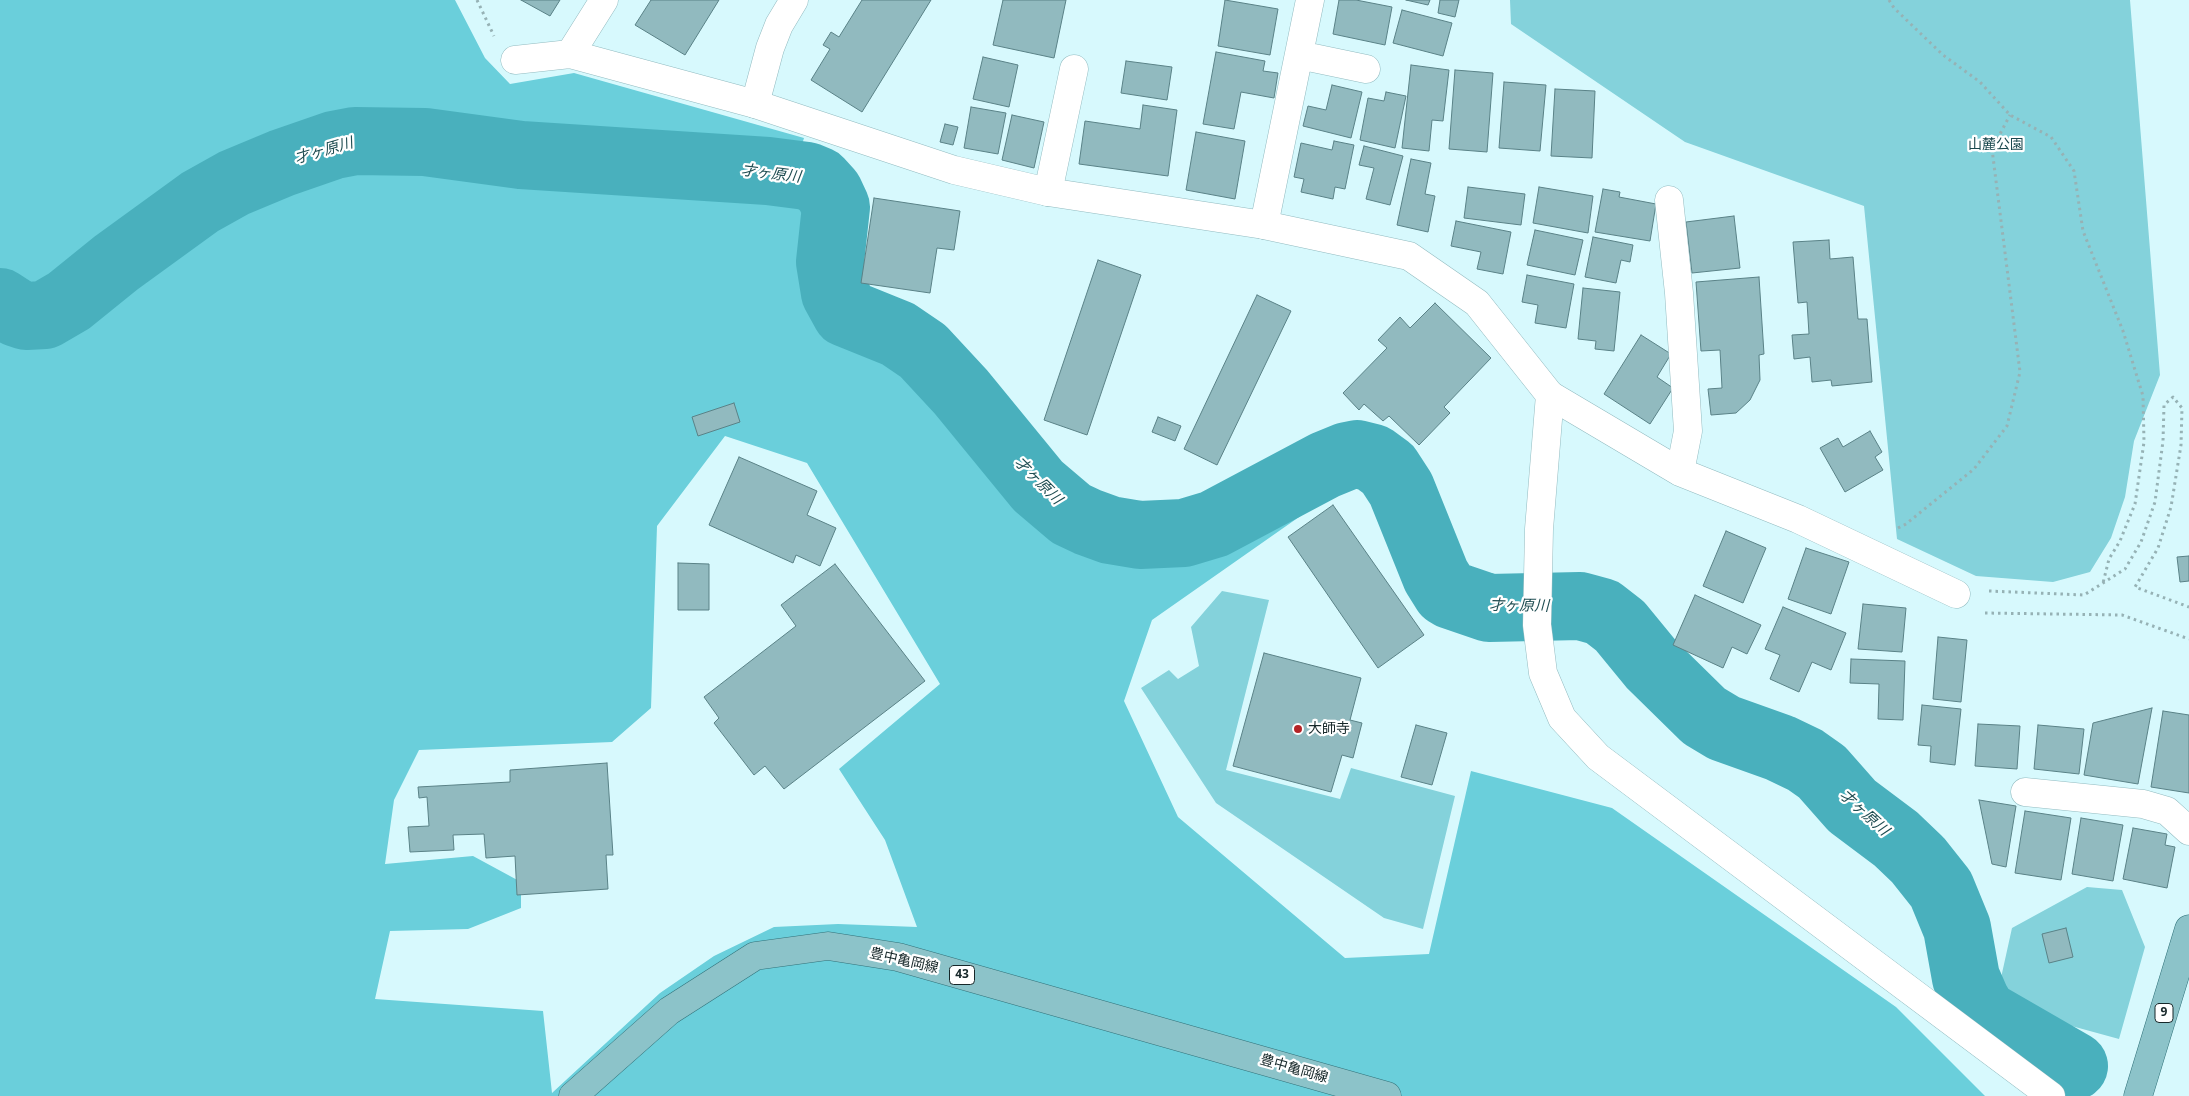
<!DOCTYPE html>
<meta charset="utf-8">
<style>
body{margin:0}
canvas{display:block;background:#d7f9fd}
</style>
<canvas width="2189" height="1096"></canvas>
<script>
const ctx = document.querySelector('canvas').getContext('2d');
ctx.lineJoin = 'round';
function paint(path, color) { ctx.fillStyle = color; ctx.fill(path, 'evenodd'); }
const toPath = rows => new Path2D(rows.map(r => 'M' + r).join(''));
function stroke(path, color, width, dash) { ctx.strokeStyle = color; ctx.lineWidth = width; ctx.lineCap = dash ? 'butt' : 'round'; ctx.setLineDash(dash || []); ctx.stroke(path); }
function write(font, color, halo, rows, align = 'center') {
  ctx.font = font + ' "Noto Sans","Noto Sans JP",sans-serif'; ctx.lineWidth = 4.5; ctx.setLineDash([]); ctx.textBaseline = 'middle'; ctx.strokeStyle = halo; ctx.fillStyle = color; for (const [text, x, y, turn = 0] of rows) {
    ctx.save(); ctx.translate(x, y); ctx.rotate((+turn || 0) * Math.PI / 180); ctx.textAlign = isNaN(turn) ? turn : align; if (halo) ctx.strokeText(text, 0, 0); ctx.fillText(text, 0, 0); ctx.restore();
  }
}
const green = toPath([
 [1510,0,2130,0,2160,375,2134,441,2125,497,2111,538,2090,572,2053,582,1976,576,1897,539,1864,206,1685,142,1511,24],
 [1222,591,1269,600,1226,770,1340,799,1351,768,1455,796,1423,929,1384,918,1216,803,1141,688,1169,670,1178,679,1199,666,1191,627],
 [2087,887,2122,890,2145,947,2119,1039,1995,1005,2012,928]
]);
const forest = toPath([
 [0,0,455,0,485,58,510,84,574,73,804,138,799,154,798,186,815,211,809,245,824,320,909,353,1047,519,1112,543,1200,546,1342,470,1349,482,1152,620,1124,701,1178,817,1345,958,1429,954,1471,771,1612,808,1896,1007,1985,1096,0,1096],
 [725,436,807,463,940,684,839,769,885,840,917,927,838,924,774,927,714,956,660,993,552,1093,543,1011,375,999,390,931,468,929,521,908,521,882,473,856,385,864,394,800,419,750,612,742,651,708,657,526]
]);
const river = toPath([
 [0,302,17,313,26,316,45,315,69,301,116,263,200,202,234,183,282,163,334,145,355,141,425,142,521,155,768,171,807,176,819,181,829,192,836,207,830,262,835,293,846,313,898,334,923,351,961,392,1038,486,1071,514,1088,522,1110,530,1140,535,1184,533,1214,524,1325,465,1347,456,1357,454,1373,458,1388,469,1401,489,1436,576,1446,592,1451,595,1489,608,1580,606,1602,612,1620,626,1652,665,1704,716,1724,728,1780,748,1805,760,1822,772,1852,806,1896,839,1918,860,1941,889,1957,928,1966,978,1976,1001,1982,1011,1989,1017,2074,1066]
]);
const building = toPath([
 [521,0,560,0,550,16,521,0],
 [651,0,719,0,685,55,635,25,651,0],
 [862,0,931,0,862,112,811,80,830,49,823,45,831,32,839,37,862,0],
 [1003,0,1066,0,1054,58,993,45,1003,0],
 [1225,0,1278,9,1270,55,1218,46,1225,0],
 [1339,0,1356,0,1392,7,1385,45,1333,34,1339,0],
 [1406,0,1430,0,1428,5,1406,0],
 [1440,0,1459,0,1455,17,1438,13,1440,0],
 [1402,10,1452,23,1443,56,1393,43,1402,10],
 [1216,52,1265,61,1263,71,1278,73,1274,98,1241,92,1234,129,1203,124,1216,52],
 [983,57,1018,65,1009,107,973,99,983,57],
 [1126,61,1172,67,1167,100,1121,93,1126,61],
 [1411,65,1449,70,1443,121,1432,120,1429,151,1402,148,1411,65],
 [1455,70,1493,73,1487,152,1449,149,1455,70],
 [1504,82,1546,85,1540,151,1499,148,1504,82],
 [1332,85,1362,92,1351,138,1303,126,1308,106,1326,110,1332,85],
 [1555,89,1595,91,1592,158,1551,156,1555,89],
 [1386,92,1406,96,1395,148,1360,140,1368,98,1384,101,1386,92],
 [1143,105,1177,110,1168,176,1079,164,1085,121,1140,129,1143,105],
 [971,107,1006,113,998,154,964,148,971,107],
 [1012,115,1044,122,1034,168,1002,160,1012,115],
 [945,124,958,127,953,145,940,142,945,124],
 [1196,132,1245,141,1235,199,1186,190,1196,132],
 [1334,141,1354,145,1345,189,1335,187,1333,199,1301,192,1304,179,1294,177,1301,143,1332,150,1334,141],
 [1364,146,1403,156,1390,205,1366,199,1374,168,1359,165,1364,146],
 [1411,159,1431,163,1425,194,1435,196,1428,232,1397,225,1411,159],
 [1468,187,1525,194,1521,225,1464,218,1468,187],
 [1539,187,1593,196,1588,233,1533,223,1539,187],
 [1603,189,1620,192,1619,197,1656,204,1650,241,1595,232,1603,189],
 [874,198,960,211,954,250,937,248,930,293,861,283,874,198],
 [1734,216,1740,268,1692,273,1686,222,1734,216],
 [1456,221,1511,232,1503,274,1477,269,1481,252,1451,246,1456,221],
 [1535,230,1583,240,1575,275,1527,265,1535,230],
 [1593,237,1633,245,1630,262,1621,260,1616,283,1585,277,1593,237],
 [1829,240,1830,259,1853,257,1858,319,1867,319,1872,382,1832,386,1831,380,1812,382,1810,357,1794,359,1792,335,1809,334,1807,302,1798,303,1793,242,1829,240],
 [1098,260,1141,275,1087,435,1044,420,1098,260],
 [1527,275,1574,284,1566,328,1535,323,1538,305,1522,302,1527,275],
 [1759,277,1764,354,1759,355,1760,380,1750,400,1736,413,1711,415,1708,389,1722,388,1720,350,1701,351,1696,282,1759,277],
 [1583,288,1620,292,1614,351,1595,349,1596,341,1578,339,1583,288],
 [1257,295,1291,311,1217,465,1184,449,1257,295],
 [1435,303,1491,358,1444,407,1450,413,1419,445,1389,416,1383,421,1364,404,1359,410,1343,393,1387,348,1378,340,1400,317,1410,328,1435,303],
 [1641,335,1671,354,1657,377,1673,388,1650,424,1604,394,1641,335],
 [734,403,740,422,698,436,692,417,734,403],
 [1158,417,1181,426,1175,441,1152,432,1158,417],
 [1870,431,1882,452,1875,457,1883,470,1845,492,1820,448,1838,438,1843,447,1870,431],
 [739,457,817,491,807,515,836,528,820,566,796,555,793,563,709,525,739,457],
 [1333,505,1424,635,1378,668,1288,537,1333,505],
 [1726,531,1766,548,1743,603,1703,586,1726,531],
 [1806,548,1849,562,1831,614,1788,599,1806,548],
 [2189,556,2189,581,2180,582,2177,557,2189,556],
 [678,563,709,564,709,610,678,610,678,563],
 [835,564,925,681,784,789,765,766,754,775,714,723,719,718,704,697,796,626,781,605,835,564],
 [1695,595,1761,625,1747,654,1732,647,1723,668,1673,645,1695,595],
 [1863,604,1906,608,1902,652,1858,649,1863,604],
 [1783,607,1846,633,1831,670,1812,662,1799,692,1770,679,1780,655,1765,649,1783,607],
 [1938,637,1967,640,1961,702,1933,699,1938,637],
 [1264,653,1361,678,1350,720,1362,723,1353,758,1342,755,1331,792,1233,766,1264,653],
 [1851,659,1905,661,1903,720,1878,719,1879,684,1850,683,1851,659],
 [1922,705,1961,709,1955,765,1930,762,1931,746,1918,745,1922,705],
 [2152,708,2138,784,2084,775,2093,723,2152,708],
 [2163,711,2189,715,2189,793,2151,787,2163,711],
 [1978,724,2020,726,2017,769,1975,766,1978,724],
 [1416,725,1447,733,1432,785,1401,777,1416,725],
 [2038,725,2084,729,2079,774,2034,769,2038,725],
 [607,763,613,855,606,855,608,889,517,895,515,856,486,858,484,834,453,835,454,850,410,852,408,827,429,826,427,797,419,798,418,787,510,782,510,770,607,763],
 [1979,800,2016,806,2006,867,1992,864,1979,800],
 [2025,811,2071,818,2061,880,2015,873,2025,811],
 [2081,818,2123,825,2113,881,2072,874,2081,818],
 [2133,828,2167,834,2165,845,2175,847,2167,888,2123,879,2133,828],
 [2066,928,2073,957,2049,963,2042,934,2066,928]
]);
const path = toPath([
 [477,0,494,36],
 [1889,0,1894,8,1943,55,1980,82,2010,115,2051,137,2074,171,2083,231,2123,331,2143,396,2144,442,2135,504,2120,541,2109,559,2103,583],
 [1898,528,1906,524,1974,469,2007,426,2020,372,1992,149,2010,115],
 [1989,591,2084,595,2125,569,2141,542,2155,502,2163,441,2164,405,2173,397,2182,408,2181,445,2171,507,2158,548,2135,587,2189,607],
 [1985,613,2122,615,2189,639]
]);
const minor = toPath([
 [570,54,604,0],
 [1299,55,1366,69],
 [755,104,770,48,779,25,794,0],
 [1048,192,1074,69],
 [1669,200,1679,293,1688,431,1680,472],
 [1264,225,1310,0],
 [1550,395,1680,472,1798,519,1956,594],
 [2025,792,2143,804,2167,811,2189,831]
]);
const tertiary = toPath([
 [515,60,570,54,755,104,954,170,1048,192,1264,225,1409,256,1477,303,1550,395,1539,529,1537,625,1543,673,1562,718,1598,757,2051,1096]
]);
const primary = toPath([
 [573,1096,669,1011,755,956,828,946,898,957,1387,1096],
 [2138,1096,2189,929]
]);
const markers = [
 [1298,729,5,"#b42427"]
];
const shields = [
 [962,975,25],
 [2164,1013,18]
];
const shieldNames = [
 ["43",962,975],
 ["9",2164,1013]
];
const parkNames = [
 ["山麓公園",1996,145]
];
const poiNames = [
 ["大師寺",1308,729]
];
const streetNames = [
 ["豊中亀岡線",904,961,13],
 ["豊中亀岡線",1294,1069,16]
];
const waterNames = [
 ["才ヶ原川",324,151,-16],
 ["才ヶ原川",771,174,7],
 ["才ヶ原川",1038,481,45],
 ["才ヶ原川",1519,606,1],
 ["才ヶ原川",1864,813,42]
];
paint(green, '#84d2db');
paint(forest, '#6acfdb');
stroke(river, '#49b0bd', 68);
paint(building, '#91babf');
stroke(building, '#5a8287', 1);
stroke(minor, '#92bbc0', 29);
stroke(tertiary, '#92bbc0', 29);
stroke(primary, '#31727a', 29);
stroke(path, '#96b2b5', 3, [2.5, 4]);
stroke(minor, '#fff', 28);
stroke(tertiary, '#fff', 28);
stroke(primary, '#8cc3c9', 28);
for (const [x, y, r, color] of markers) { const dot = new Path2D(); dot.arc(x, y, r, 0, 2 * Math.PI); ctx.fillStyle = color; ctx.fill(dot); stroke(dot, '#fff', 2); }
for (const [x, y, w] of shields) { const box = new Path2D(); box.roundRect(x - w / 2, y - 9.5, w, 19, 4); ctx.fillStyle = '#fff'; ctx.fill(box); stroke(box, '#162729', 1); }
write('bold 12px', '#162729', null, shieldNames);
write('14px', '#1a484e', '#fff', parkNames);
write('14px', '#162729', '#fff', poiNames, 'left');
write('14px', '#162729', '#fff', streetNames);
write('italic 15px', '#1f4d52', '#fff', waterNames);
</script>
